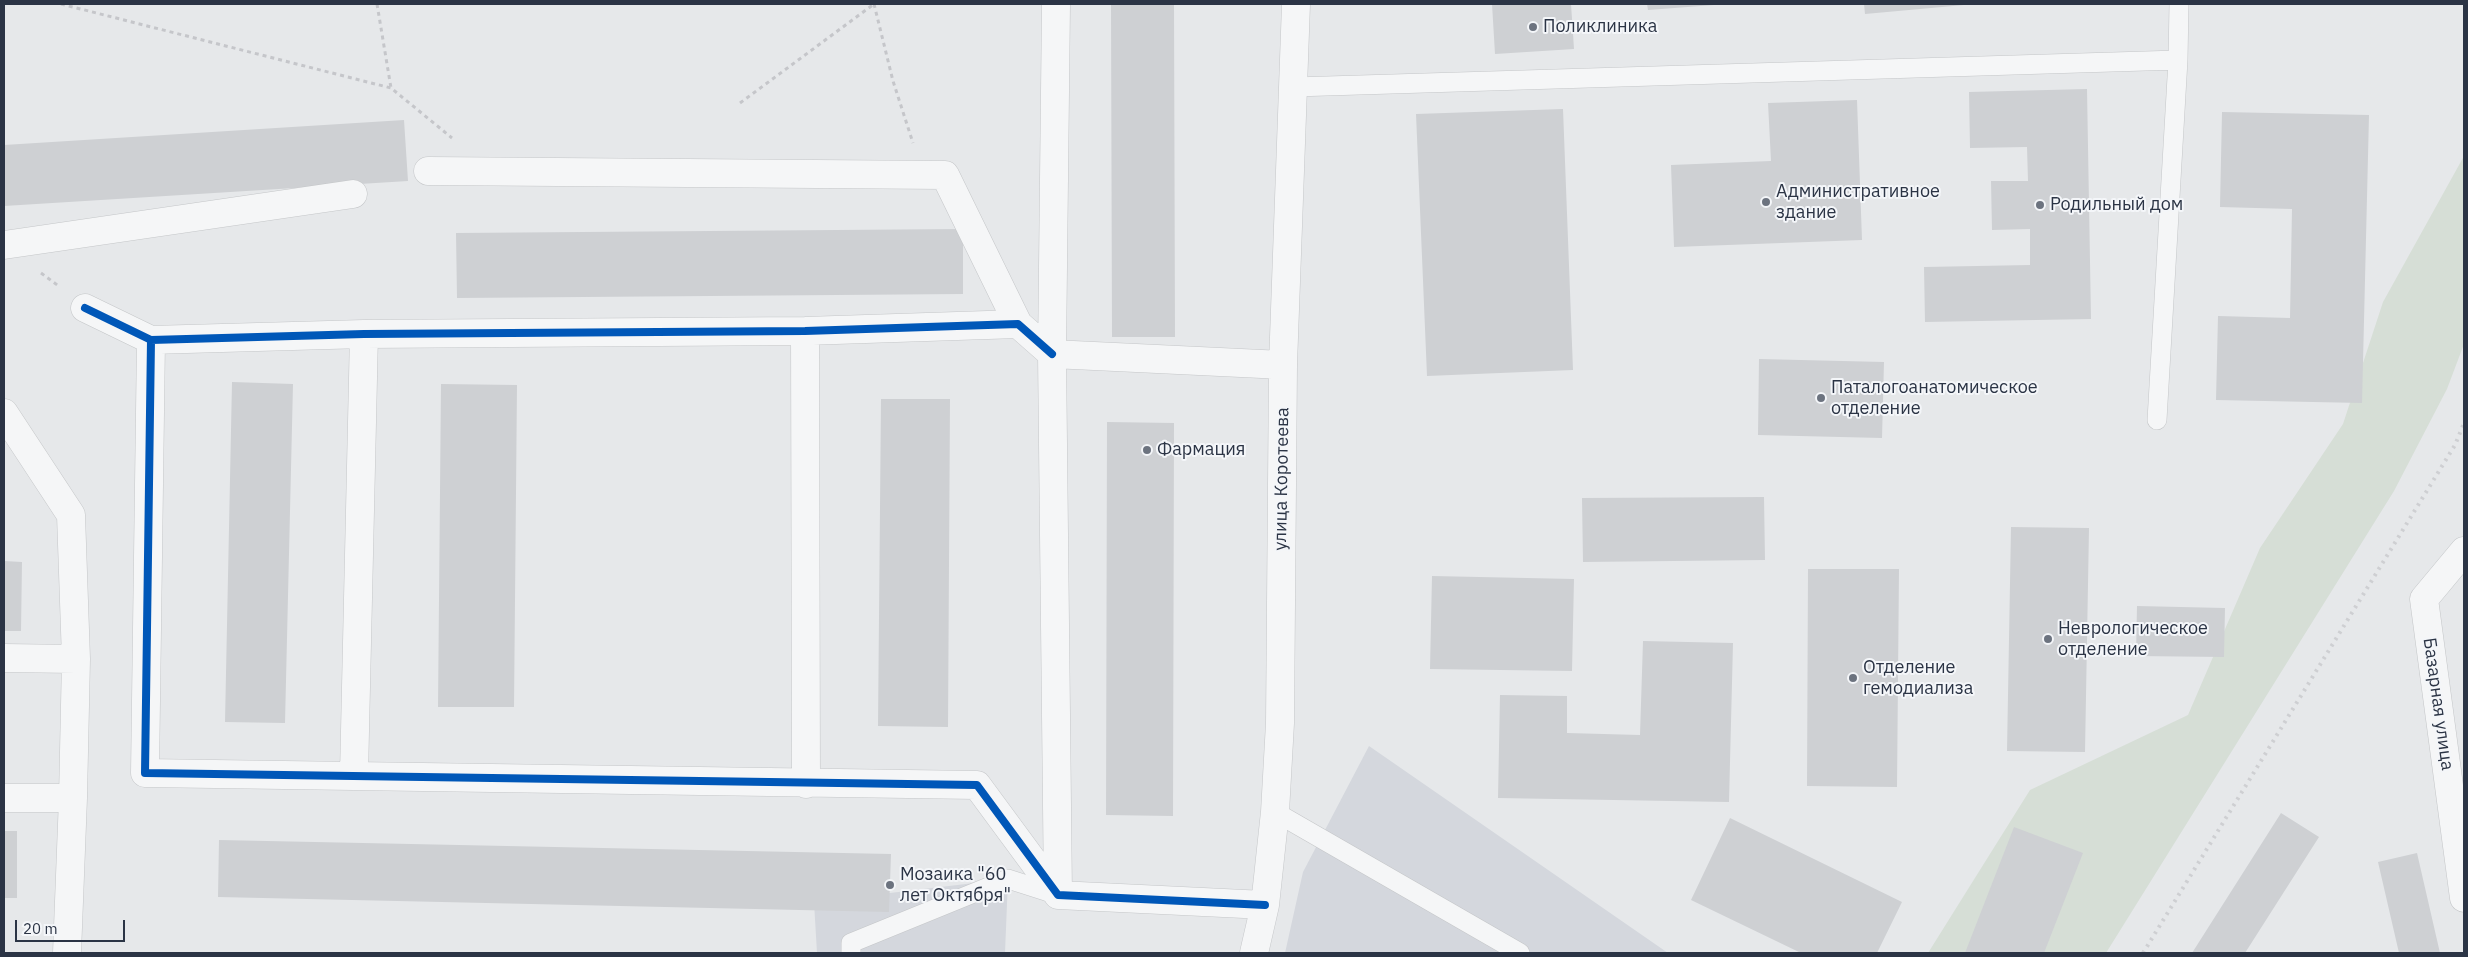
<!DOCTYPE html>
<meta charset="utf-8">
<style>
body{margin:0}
#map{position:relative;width:2468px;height:957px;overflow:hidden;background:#e6e8ea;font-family:"IBM Plex Sans",sans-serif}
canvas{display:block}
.frame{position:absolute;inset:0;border:5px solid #2b3445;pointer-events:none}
.scale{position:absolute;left:15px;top:920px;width:110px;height:22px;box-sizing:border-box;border:2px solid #2b3445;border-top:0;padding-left:6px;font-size:15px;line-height:18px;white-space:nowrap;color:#2b3445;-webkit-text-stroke:4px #f4f6f9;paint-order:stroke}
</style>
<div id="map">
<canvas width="2468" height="957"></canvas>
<div class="frame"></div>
<div class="scale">20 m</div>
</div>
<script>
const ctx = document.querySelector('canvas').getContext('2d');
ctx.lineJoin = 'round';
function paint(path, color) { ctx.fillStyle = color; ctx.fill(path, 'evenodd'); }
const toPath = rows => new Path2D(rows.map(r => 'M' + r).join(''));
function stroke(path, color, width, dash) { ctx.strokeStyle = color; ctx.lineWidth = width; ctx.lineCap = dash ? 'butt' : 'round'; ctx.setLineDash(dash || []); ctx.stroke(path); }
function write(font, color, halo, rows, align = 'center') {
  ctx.font = font + ' "IBM Plex Sans",sans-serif'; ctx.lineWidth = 4; ctx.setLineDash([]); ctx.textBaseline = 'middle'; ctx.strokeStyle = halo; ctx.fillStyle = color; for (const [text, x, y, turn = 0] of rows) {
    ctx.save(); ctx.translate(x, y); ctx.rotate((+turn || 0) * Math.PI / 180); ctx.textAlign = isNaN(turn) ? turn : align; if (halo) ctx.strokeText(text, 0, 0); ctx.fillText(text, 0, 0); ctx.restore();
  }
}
const built = toPath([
 [1369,746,1668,953,1285,953,1303,872],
 [1008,879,1005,953,817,953,814,902]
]);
const green = toPath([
 [2464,156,2464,344,2447,389,2394,491,2106,953,1928,953,2030,790,2188,715,2260,548,2343,424,2383,302]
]);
const building = toPath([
 [1111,4,1174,4,1175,337,1112,337],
 [1492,4,1571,4,1574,49,1495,54],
 [1647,4,1714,4,1714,5,1648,10],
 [1864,4,1964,4,1964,5,1865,14],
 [2087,89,2091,319,1925,322,1924,267,2030,265,2030,229,1992,230,1991,181,2028,181,2027,147,1970,148,1969,92],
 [1857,100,1862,240,1674,247,1671,165,1771,161,1768,103],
 [1563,109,1573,370,1427,376,1416,114],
 [2222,112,2369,115,2362,403,2216,400,2218,316,2290,318,2292,209,2220,207],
 [404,120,408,181,4,206,4,145],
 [963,229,963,294,457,298,456,233],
 [1759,359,1884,362,1882,438,1758,435],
 [232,382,293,384,285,723,225,722],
 [441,384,517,385,514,707,438,707],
 [881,399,950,399,948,727,878,726],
 [1107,422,1174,423,1173,816,1106,815],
 [1764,497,1765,560,1583,562,1582,498],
 [2011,527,2089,528,2085,752,2007,751],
 [4,561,22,562,21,631,4,631],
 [1808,569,1899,569,1897,787,1807,786],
 [1432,576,1574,579,1572,671,1430,669],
 [2137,606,2225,608,2224,657,2136,656],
 [1643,641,1733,643,1729,802,1498,798,1500,695,1567,696,1567,733,1640,735],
 [2281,813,2319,837,2245,953,2192,953],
 [1730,818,1902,902,1877,953,1801,953,1691,900],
 [2014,827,2083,853,2044,953,1965,953],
 [4,831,17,831,17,898,4,898],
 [219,840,891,854,889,912,218,897],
 [2417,853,2440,953,2399,953,2378,862]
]);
const path = toPath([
 [61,4,391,88,452,138],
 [377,4,391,88],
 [874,4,893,81,913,143],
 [740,103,874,4],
 [41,273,60,287]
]);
const lane = toPath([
 [1294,87,2178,60],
 [2157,420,2178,60,2179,4],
 [1275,812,1520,953],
 [851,953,851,943,1008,879,1058,895]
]);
const street = toPath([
 [428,171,945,175,1018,324],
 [4,245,353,194],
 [85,308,151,340,364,334,805,331,1018,324,1052,354],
 [805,331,806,784],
 [151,340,145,773,977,785,1058,895,1265,905],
 [1052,354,1056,4],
 [4,413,71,515,76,659,73,798,67,953],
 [2464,551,2424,599,2464,898],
 [4,658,76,659],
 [354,775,364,334],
 [4,798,73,798],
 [1058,895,1052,354,1283,365],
 [1254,953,1265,905,1275,812,1280,723,1283,365,1296,4]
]);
const rail = toPath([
 [2143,953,2455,445,2464,423]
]);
const cycleway = toPath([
 [85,308,151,340,364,334,805,331,1018,324,1052,354],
 [151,340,145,773,977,785,1058,895,1265,905]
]);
const markers = [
 [1533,27,5,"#6c737f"],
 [1766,202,5,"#6c737f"],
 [2040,205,5,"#6c737f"],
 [1821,398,5,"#6c737f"],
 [1147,450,5,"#6c737f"],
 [2048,639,5,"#6c737f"],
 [1853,678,5,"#6c737f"],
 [890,885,5,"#6c737f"]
];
const poiNames = [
 ["Поликлиника",1543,27],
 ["Административное",1776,192],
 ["здание",1776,213],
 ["Родильный дом",2050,205],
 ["Паталогоанатомическое",1831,388],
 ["отделение",1831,409],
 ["Фармация",1157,450],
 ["Неврологическое",2058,629],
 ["отделение",2058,650],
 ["Отделение",1863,668],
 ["гемодиализа",1863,689],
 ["Мозаика \"60",900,875],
 ["лет Октября\"",900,896]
];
const streetNames = [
 ["улица Коротеева",1282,479,-89],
 ["Базарная улица",2438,704,82]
];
paint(built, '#d4d7dd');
paint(green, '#d6ded6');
paint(building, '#ced0d3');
stroke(lane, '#c4c6c8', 20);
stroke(street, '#c4c6c8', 29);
stroke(path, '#c5c6ca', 3, [4, 4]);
stroke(lane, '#f5f6f7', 19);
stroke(street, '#f5f6f7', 28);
stroke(rail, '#cecfd2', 4, [2.5, 5]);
stroke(cycleway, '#0057b8', 8);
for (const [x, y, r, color] of markers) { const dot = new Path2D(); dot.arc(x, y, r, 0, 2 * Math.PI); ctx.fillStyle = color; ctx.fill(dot); stroke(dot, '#f4f6f9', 2); }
write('18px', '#2b3445', '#f4f6f9', poiNames, 'left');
write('18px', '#2b3445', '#f4f6f9', streetNames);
</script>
